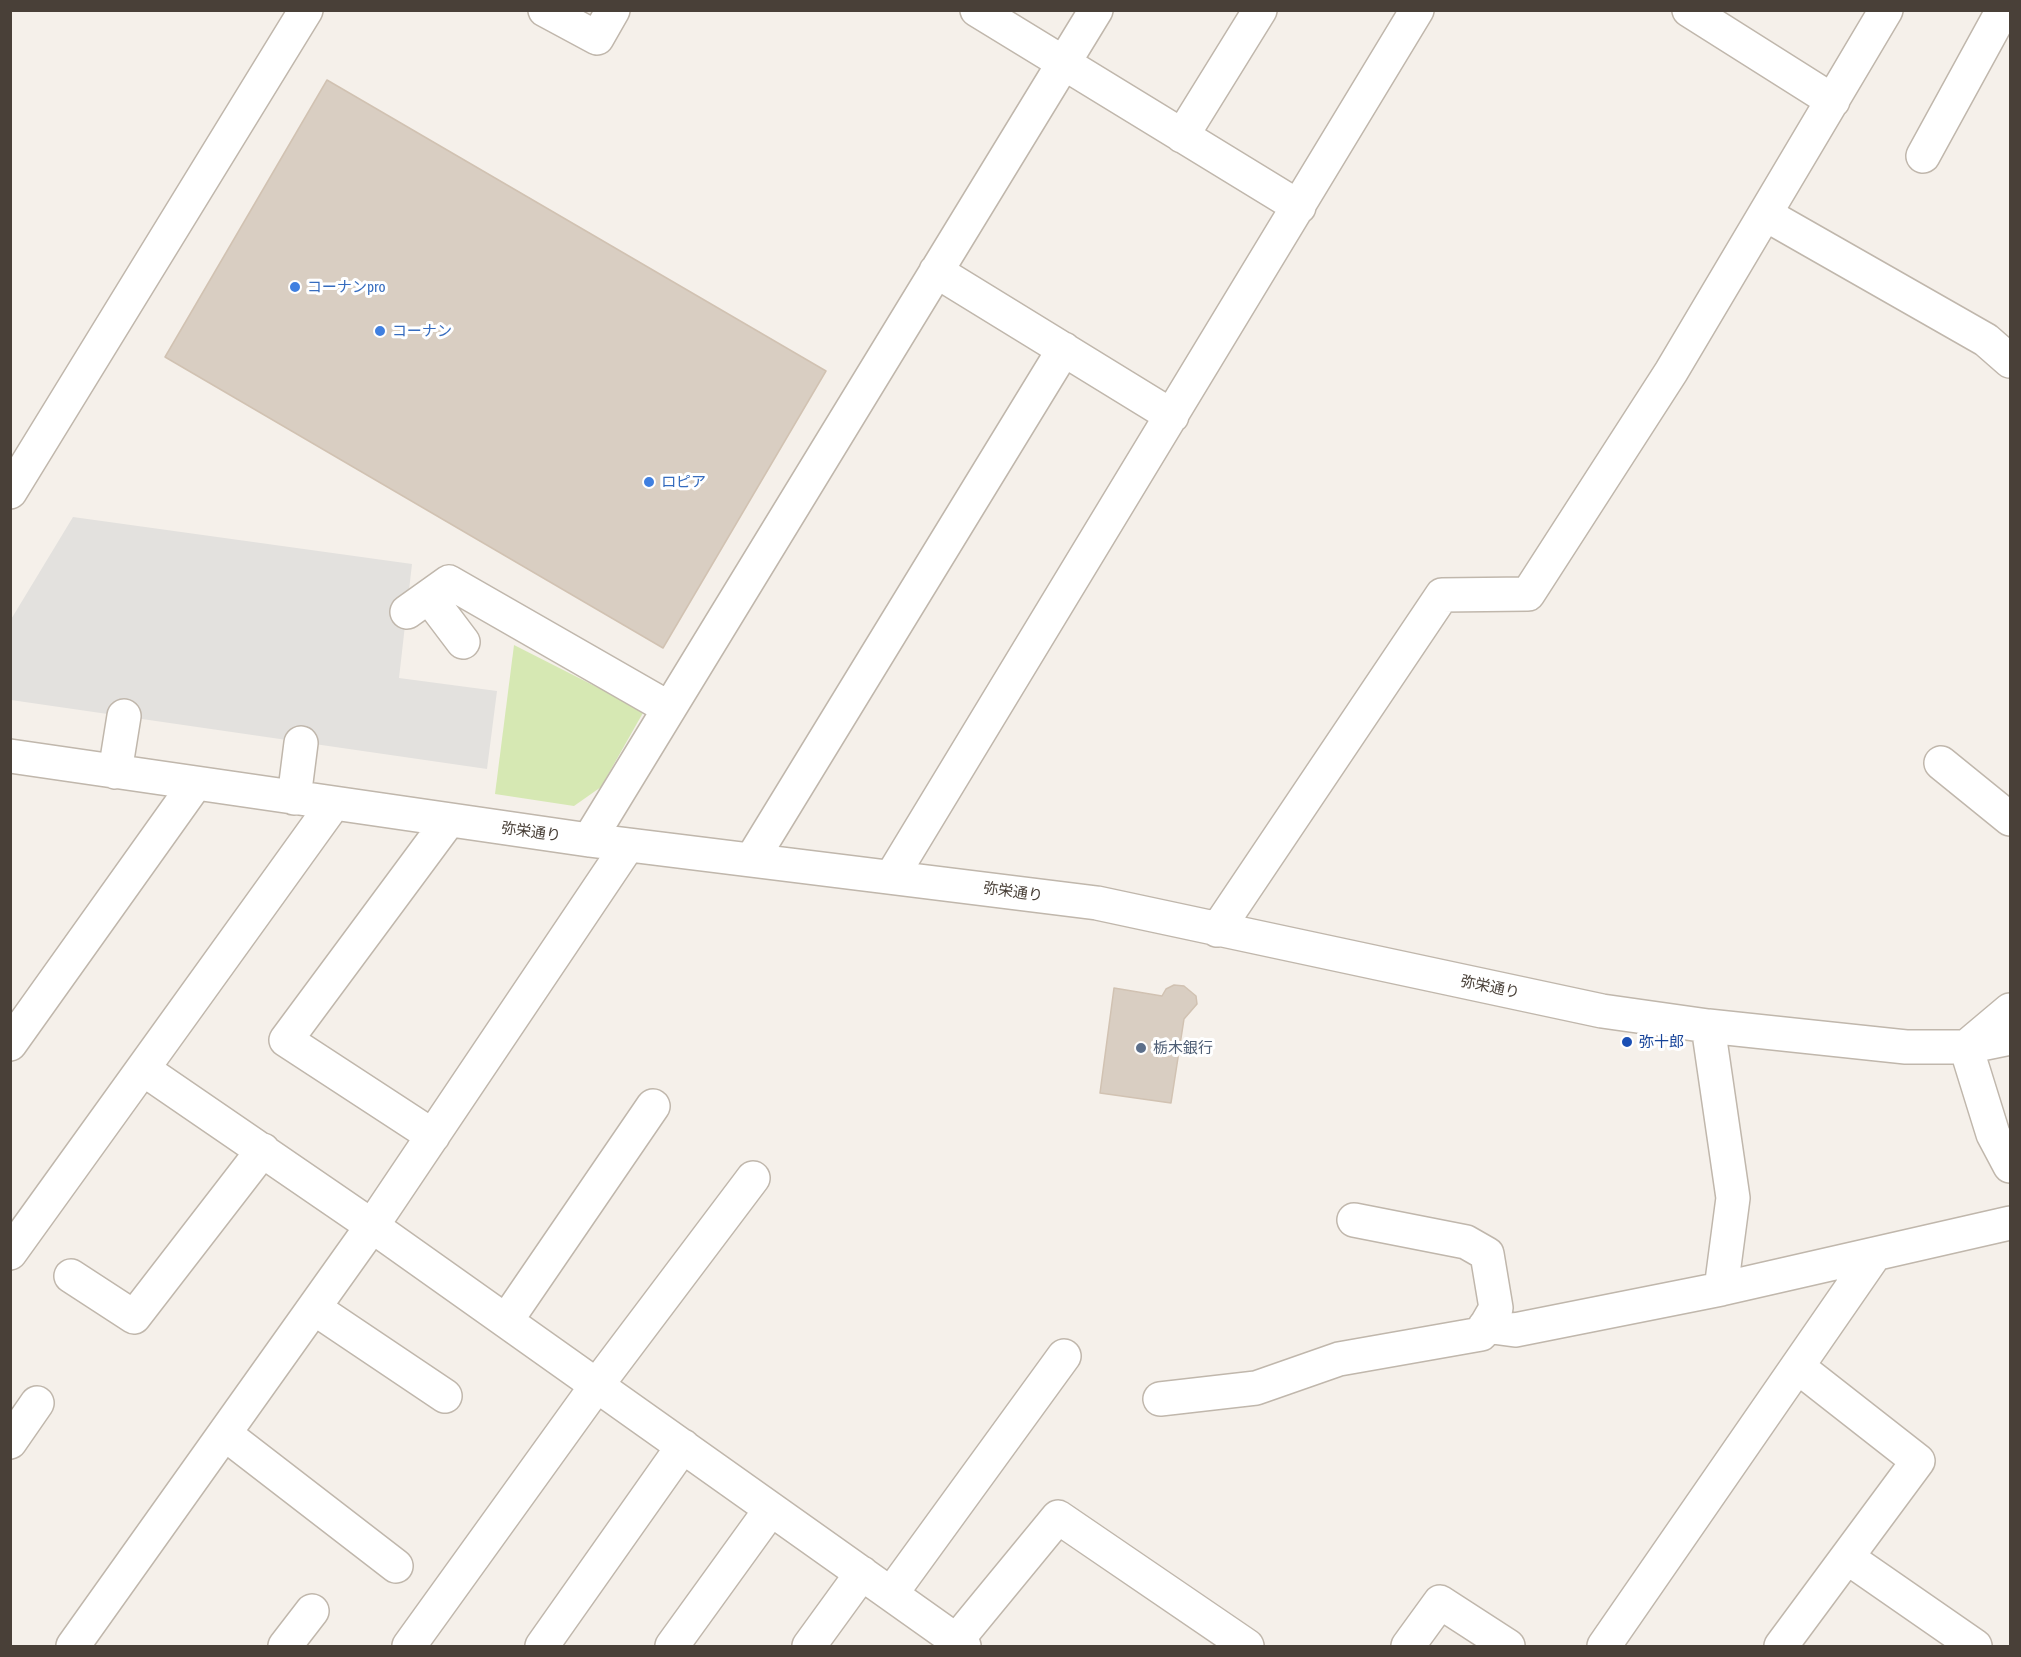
<!DOCTYPE html>
<meta charset="utf-8">
<style>
body{margin:0}
#map{position:relative;width:2021px;height:1657px;overflow:hidden;background:#f5f0ea;font-family:"Asap Condensed",sans-serif}
canvas{display:block}
.frame{position:absolute;inset:0;border:12px solid #494038;pointer-events:none}
</style>
<div id="map">
<canvas width="2021" height="1657"></canvas>
<div class="frame"></div>
</div>
<script>
const ctx = document.querySelector('canvas').getContext('2d');
ctx.lineJoin = 'round';
function paint(path, color) { ctx.fillStyle = color; ctx.fill(path, 'evenodd'); }
const toPath = rows => new Path2D(rows.map(r => 'M' + r).join(''));
function stroke(path, color, width, dash) { ctx.strokeStyle = color; ctx.lineWidth = width; ctx.lineCap = dash ? 'butt' : 'round'; ctx.setLineDash(dash || []); ctx.stroke(path); }
function write(font, color, halo, rows, align = 'center') {
  ctx.font = font + ' "Asap Condensed","Noto Sans JP",sans-serif'; ctx.lineWidth = 6; ctx.setLineDash([]); ctx.textBaseline = 'middle'; ctx.strokeStyle = halo; ctx.fillStyle = color; for (const [text, x, y, turn = 0] of rows) {
    ctx.save(); ctx.translate(x, y); ctx.rotate((+turn || 0) * Math.PI / 180); ctx.textAlign = isNaN(turn) ? turn : align; if (halo) ctx.strokeText(text, 0, 0); ctx.fillText(text, 0, 0); ctx.restore();
  }
}
const green = toPath([
 [514,645,644,711,601,787,574,806,495,794]
]);
const parking = toPath([
 [73,517,412,564,399,678,497,691,487,769,11,700,10,621]
]);
const building = toPath([
 [327,80,826,371,663,648,165,357,327,80],
 [1174,985,1184,986,1196,996,1197,1004,1184,1019,1171,1103,1100,1093,1114,988,1162,996,1166,989,1174,985]
]);
const minor = toPath([
 [545,10,597,38,613,10],
 [977,10,1299,207],
 [1689,10,1833,101],
 [1182,136,1260,10],
 [1923,156,2003,10],
 [1765,214,1986,340,2010,361],
 [936,271,1172,416],
 [10,492,306,10],
 [429,597,463,642],
 [407,612,449,582,667,707],
 [10,756,589,840,1097,903,1602,1011,1708,1026,1906,1047,1966,1047,2010,1038],
 [1941,763,2010,819],
 [115,772,124,716],
 [294,798,301,743],
 [589,840,1096,10],
 [752,859,1064,349],
 [892,876,1417,10],
 [1217,930,1442,595,1528,594,1671,372,1886,10],
 [2010,1010,1966,1047,1993,1134,2010,1166],
 [1708,1026,1733,1198,1721,1289],
 [10,1044,196,783],
 [143,1069,372,1226,964,1646],
 [433,1136,286,1040,449,820],
 [10,1253,334,803],
 [71,1276,134,1317,263,1150],
 [314,1308,445,1396],
 [506,1321,653,1106],
 [1485,1326,1515,1330,1721,1289,2010,1223],
 [1160,1399,1256,1388,1339,1359,1481,1334,1496,1308,1487,1254,1466,1242,1354,1220],
 [225,1434,396,1566],
 [10,1442,37,1403],
 [1848,1558,1975,1646],
 [891,1594,1064,1356],
 [956,1641,1058,1517,1247,1646],
 [73,1646,372,1226,628,845],
 [285,1646,312,1611],
 [409,1646,597,1385,753,1178],
 [542,1646,683,1446],
 [672,1646,771,1509],
 [809,1646,862,1573],
 [1408,1646,1440,1602,1508,1646],
 [1604,1646,1875,1254],
 [1781,1646,1918,1461,1798,1367]
]);
const markers = [
 [295,287,6,"#3f7fe0"],
 [380,331,6,"#3f7fe0"],
 [649,482,6,"#3f7fe0"],
 [1627,1042,6,"#1a4fb4"],
 [1141,1048,6,"#5c6f8a"]
];
const shopNames = [
 ["コーナンpro",307,287],
 ["コーナン",392,331],
 ["ロピア",661,482]
];
const streetNames = [
 ["弥栄通り",531,832,8],
 ["弥栄通り",1013,892,8],
 ["弥栄通り",1490,987,12]
];
const transitNames = [
 ["弥十郎",1639,1042]
];
const serviceNames = [
 ["栃木銀行",1153,1048]
];
paint(green, '#d6e8b3');
paint(parking, '#e3e1de');
paint(building, '#d9cec2');
stroke(building, '#d1c2b2', 1.5);
stroke(minor, '#c0b7ac', 36);
stroke(minor, '#fff', 33);
for (const [x, y, r, color] of markers) { const dot = new Path2D(); dot.arc(x, y, r, 0, 2 * Math.PI); ctx.fillStyle = color; ctx.fill(dot); stroke(dot, '#fff', 2); }
write('15px', '#366cbe', '#fff', shopNames, 'left');
write('15px', '#494038', '#fff', streetNames);
write('15px', '#164399', '#fff', transitNames, 'left');
write('15px', '#4e5e75', '#fff', serviceNames, 'left');
</script>
